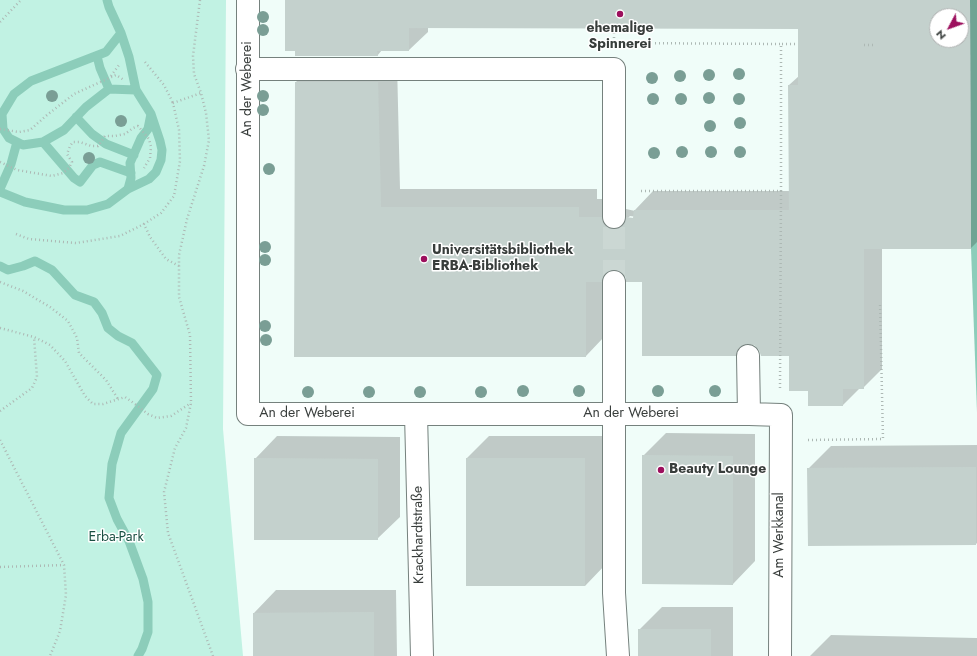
<!DOCTYPE html>
<meta charset="utf-8">
<style>
body{margin:0}
#map{position:relative;width:977px;height:656px;overflow:hidden;background:#f0fdf9;font-family:Jost,sans-serif}
canvas{display:block}
.north{position:absolute;left:929px;top:8px;width:40px;height:40px;box-sizing:border-box;background:#fff;border:1px solid #afb1b1;border-radius:50%;rotate:229deg;font-size:11px;font-weight:700;line-height:16px;text-align:center;color:#383d3b}
.north::after{content:'';display:block;margin:auto;width:14px;height:18px;background:#9c0f5d;clip-path:polygon(50% 0,100% 100%,50% 72%,0 100%)}
</style>
<div id="map">
<canvas width="977" height="656"></canvas>
<div class="north">N</div>
</div>
<script>
const ctx = document.querySelector('canvas').getContext('2d');
ctx.lineJoin = 'round';
function paint(path, color) { ctx.fillStyle = color; ctx.fill(path, 'evenodd'); }
const toPath = rows => new Path2D(rows.map(r => 'M' + r).join(''));
function stroke(path, color, width, dash) { ctx.strokeStyle = color; ctx.lineWidth = width; ctx.lineCap = dash ? 'butt' : 'round'; ctx.setLineDash(dash || []); ctx.stroke(path); }
function write(font, color, halo, rows, align = 'center') {
  ctx.font = font + ' Jost,sans-serif'; ctx.lineWidth = 3; ctx.setLineDash([]); ctx.textBaseline = 'middle'; ctx.strokeStyle = halo; ctx.fillStyle = color; for (const [text, x, y, turn = 0] of rows) {
    ctx.save(); ctx.translate(x, y); ctx.rotate((+turn || 0) * Math.PI / 180); ctx.textAlign = isNaN(turn) ? turn : align; if (halo) ctx.strokeText(text, 0, 0); ctx.fillText(text, 0, 0); ctx.restore();
  }
}
const green = toPath([
 [0,0,226,0,223,429,243,656,0,656]
]);
const water = toPath([
 [970,0,977,0,977,412,971,249]
]);
const shadow = toPath([
 [286,0,977,0,977,242,971,248,882,248,882,369,863,388,860,388,843,405,809,390,790,355,760,349,754,344,748,343,735,355,643,281,626,276,621,271,614,269,604,278,604,337,586,356,295,356,296,82,315,63,397,63,400,189,597,189,597,199,620,199,621,204,626,209,635,211,635,210,653,191,790,191,789,85,799,76,799,28,428,28,428,32,409,50,382,50,377,56],
 [937,16,961,16,961,40,937,40],
 [630,216,638,217,638,219,628,218],
 [666,433,755,434,755,561,733,584,643,456],
 [277,436,400,437,400,517,377,539,255,459],
 [489,436,608,436,607,563,585,586,467,458],
 [977,445,977,543,976,544,808,469,831,446],
 [276,590,396,590,397,656,254,656,254,613],
 [662,607,733,607,733,656,639,656,639,630],
 [831,635,977,638,977,656,810,656]
]);
const stream = toPath([
 [121,33,129,57,136,90],
 [97,56,100,68,109,89],
 [76,117,92,134,106,144,134,155],
 [43,142,74,178,80,182,93,165,100,162,131,173],
 [0,189,11,164,17,142],
 [128,189,131,178,130,163,141,138,148,129,151,114],
 [0,192,25,202,64,210,87,210,108,204,128,189,149,179,156,172,161,160,162,150,160,141,151,114,136,90,109,89,86,107,64,130,43,142,23,145,9,138,3,129,2,114,14,94,31,81,106,52,121,33,109,7,107,0],
 [0,266,8,270,23,266,35,261,52,270,75,295,94,302,102,313,108,328,118,336,132,343,157,375,153,389,121,433,112,464,109,498,117,519,129,541,143,579,148,602,148,632,142,649,138,656]
]);
const building = toPath([
 [285,0,970,0,971,249,864,249,864,389,843,389,843,406,808,406,808,391,789,391,789,356,761,356,759,350,754,345,747,344,741,346,737,350,736,356,642,356,642,282,626,282,625,275,620,271,614,270,607,271,603,276,602,282,586,282,586,357,294,357,295,82,378,82,381,207,579,207,579,217,602,217,603,223,607,228,614,229,621,228,625,223,626,217,633,218,634,210,789,210,788,85,798,85,798,29,409,28,409,51,377,51,378,56,295,56,295,51,285,51],
 [937,16,961,16,961,40,937,40],
 [642,455,733,456,733,585,642,584],
 [254,458,378,459,378,540,254,540],
 [466,458,585,458,585,586,466,586],
 [976,467,976,545,808,546,807,468],
 [374,612,374,656,253,656,253,613],
 [638,629,711,629,711,656,638,656]
]);
const minorTunnel = toPath([
 [614,282,614,217]
]);
const path = toPath([
 [200,0,193,56,194,74,201,93,206,113,209,140,204,166,187,219,179,255,179,297,190,335,191,403,186,428,175,448,164,492,168,533,213,656],
 [0,22,21,0],
 [614,29,614,43],
 [623,43,781,44],
 [864,45,875,45],
 [145,62,164,85,173,103],
 [111,76,119,65],
 [0,129,19,132,30,130,47,115,74,94,116,75,124,80],
 [0,162,17,170,52,176,63,173,69,168,72,162,67,154,70,146,73,142,80,142,91,146,98,146,105,136,115,136,125,134,133,128,138,126,149,139,151,147,150,158,144,168],
 [641,191,781,191,780,388],
 [781,191,781,44,798,44],
 [16,234,29,239,76,243,120,236,144,224],
 [179,266,166,259,150,237,144,224,161,213,174,196,180,161,179,130,173,103,201,93],
 [0,282,23,291,50,307,68,321,77,338,79,353,106,380,118,399],
 [0,328,34,337,50,345,65,361,85,396,93,404,103,404,125,397,135,404,148,414,157,418,171,416,191,403],
 [0,411,32,388,37,377,34,337],
 [0,440,64,565,66,595,60,631,50,656],
 [808,440,883,439,880,303],
 [0,567,64,565]
]);
const minor = toPath([
 [248,0,248,414,749,414,781,415,780,656],
 [247,69,614,69,614,217],
 [614,282,614,593,618,656],
 [748,356,749,414],
 [416,414,422,656]
]);
const trees = [
 [263,17],
 [263,30],
 [739,74],
 [709,75],
 [680,76],
 [652,78],
 [52,96],
 [263,96],
 [709,98],
 [653,99],
 [681,99],
 [739,99],
 [263,110],
 [121,121],
 [740,123],
 [710,126],
 [682,152],
 [711,152],
 [740,152],
 [654,153],
 [89,158],
 [269,169],
 [265,247],
 [265,260],
 [265,326],
 [266,340],
 [523,391],
 [579,391],
 [658,391],
 [715,391],
 [308,392],
 [369,392],
 [420,392],
 [481,392]
];
const markers = [
 [620,14,4,"#9c0f5d"],
 [424,259,4,"#9c0f5d"],
 [661,470,4,"#9c0f5d"]
];
const poiNames = [
 ["ehemalige",620,29,"center"],
 ["Spinnerei",620,45,"center"],
 ["Universitätsbibliothek",432,251],
 ["ERBA-Bibliothek",432,267],
 ["Beauty Lounge",669,470]
];
const streetNames = [
 ["An der Weberei",248,89,-90],
 ["An der Weberei",307,414],
 ["An der Weberei",631,414],
 ["Krackhardtstraße",419,535,-91],
 ["Am Werkkanal",780,535,-90]
];
const parkNames = [
 ["Erba-Park",116,538]
];
paint(green, '#c1f2e3');
paint(water, '#8ccdba');
paint(shadow, '#0003');
stroke(stream, '#8ccdba', 9);
paint(building, '#c4d1cd');
stroke(minorTunnel, '#cbd7d3', 22, [22, 11]);
stroke(minor, '#75817d', 24);
stroke(path, '#adb8b4', 2.5, [1, 3]);
stroke(minor, '#fff', 22);
ctx.fillStyle = '#7a9e95';
for (const [x, y] of trees) { ctx.beginPath(); ctx.arc(x, y, 6, 0, 2 * Math.PI); ctx.fill(); }
for (const [x, y, r, color] of markers) { const dot = new Path2D(); dot.arc(x, y, r, 0, 2 * Math.PI); ctx.fillStyle = color; ctx.fill(dot); stroke(dot, '#fff', 1.5); }
write('bold 14px', '#383d3b', '#fff', poiNames, 'left');
write('14px', '#383d3b', '#fff', streetNames);
write('14px', '#1a5043', '#fff', parkNames);
</script>
